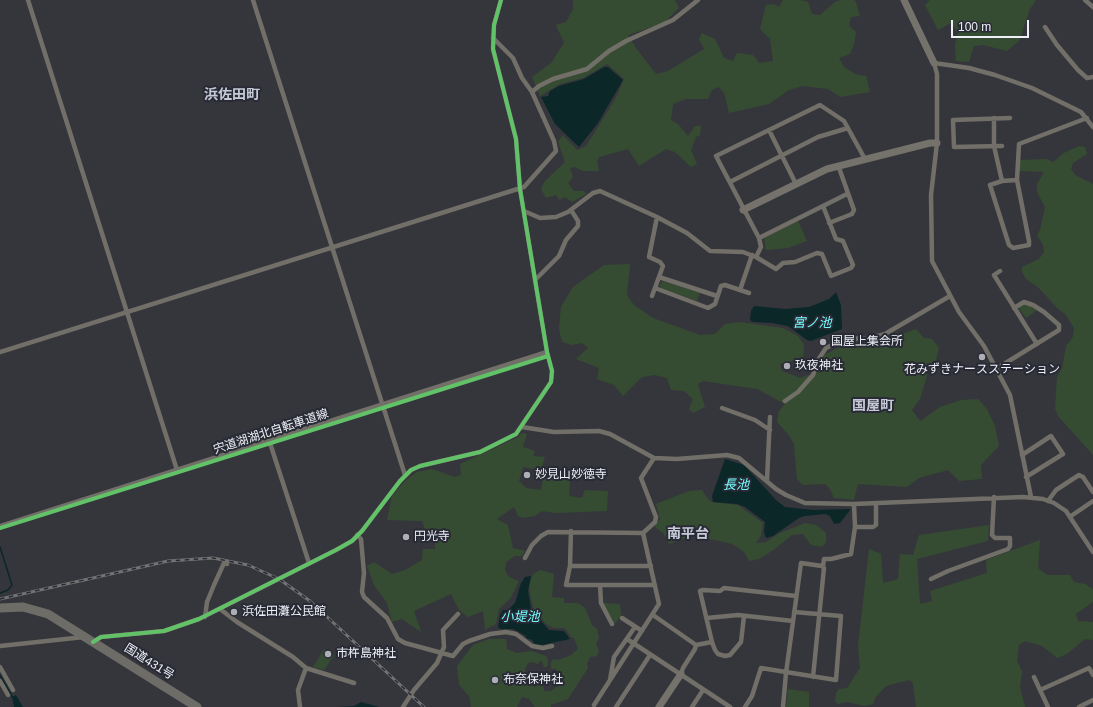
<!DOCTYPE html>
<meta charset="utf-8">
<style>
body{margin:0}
#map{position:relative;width:1093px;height:707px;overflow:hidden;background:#35363c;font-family:Arial,sans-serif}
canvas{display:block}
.scale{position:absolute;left:951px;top:20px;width:78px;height:18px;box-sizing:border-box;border:2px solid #eff0f7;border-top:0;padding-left:5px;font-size:12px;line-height:14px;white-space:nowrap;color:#eff0f7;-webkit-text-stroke:3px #282a35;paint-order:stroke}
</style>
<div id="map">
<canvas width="1093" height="707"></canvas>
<div class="scale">100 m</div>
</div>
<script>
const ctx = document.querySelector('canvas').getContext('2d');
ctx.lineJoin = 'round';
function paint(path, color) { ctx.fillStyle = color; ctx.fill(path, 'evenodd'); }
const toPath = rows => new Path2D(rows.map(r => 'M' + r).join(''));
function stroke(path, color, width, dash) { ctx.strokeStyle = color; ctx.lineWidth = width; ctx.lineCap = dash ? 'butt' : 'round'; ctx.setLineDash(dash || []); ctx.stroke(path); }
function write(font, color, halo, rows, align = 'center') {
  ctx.font = font + ' Arial,"Noto Sans JP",sans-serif'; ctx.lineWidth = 4; ctx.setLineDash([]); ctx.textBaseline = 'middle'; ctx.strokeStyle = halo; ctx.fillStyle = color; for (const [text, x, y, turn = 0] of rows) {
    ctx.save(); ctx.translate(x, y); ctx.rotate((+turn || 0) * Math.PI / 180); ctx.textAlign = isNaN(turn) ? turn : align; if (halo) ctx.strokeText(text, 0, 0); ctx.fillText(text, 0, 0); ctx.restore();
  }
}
const green = toPath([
 [573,0,675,0,679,8,664,23,628,35,636,48,656,74,668,71,704,49,699,39,702,33,715,39,724,58,733,61,737,53,753,55,759,63,773,61,770,39,760,29,766,5,774,4,779,7,783,0,800,0,808,2,812,14,820,15,835,2,841,0,854,0,856,2,860,16,851,17,849,26,856,32,854,44,850,54,839,58,844,67,855,74,866,76,870,92,840,97,828,89,802,86,789,90,769,104,729,113,724,93,719,87,712,90,708,99,686,99,673,104,671,120,678,124,688,136,695,126,701,126,700,135,696,137,691,150,697,164,691,167,675,152,666,149,639,166,628,149,599,157,597,161,599,171,583,171,574,167,570,168,573,177,568,183,574,191,584,191,586,194,572,202,565,197,559,200,556,195,546,198,541,189,545,181,565,162,558,142,563,135,577,150,586,146,616,98,624,79,607,64,583,78,560,84,540,96,532,77,551,63,564,43,556,25,566,22,573,9],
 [930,0,1036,0,1030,9,1019,41,1007,51,983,45,974,46,969,62,956,61,955,46,958,32,951,23,938,30,925,5],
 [1079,146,1085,147,1087,154,1073,163,1071,169,1075,175,1093,184,1093,455,1058,416,1055,408,1057,377,1062,368,1066,346,1073,337,1074,328,1066,315,1057,308,1039,288,1026,279,1022,272,1022,267,1039,259,1044,252,1043,245,1037,235,1040,230,1045,207,1037,192,1037,184,1044,172,1019,171,1020,160,1047,159,1053,162,1064,153],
 [798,221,807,241,788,248,766,250,764,238],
 [630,264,627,295,634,305,653,318,700,335,715,334,725,324,739,322,783,328,798,336,804,345,803,358,780,364,782,371,800,378,820,371,824,355,845,344,856,341,874,342,897,332,902,334,916,329,924,338,932,339,939,348,936,360,929,369,920,399,912,410,920,421,940,407,961,400,978,399,987,409,995,426,999,446,981,465,982,479,959,481,948,470,919,478,907,487,858,484,854,500,834,498,830,489,825,484,803,485,797,479,794,444,788,434,777,422,779,411,785,404,757,389,703,381,698,384,705,407,693,413,689,409,693,399,684,391,671,390,667,378,655,375,642,377,623,396,614,385,597,379,599,368,576,359,588,348,582,343,572,345,562,342,559,329,561,307,573,287,604,265],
 [663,281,700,293,697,301,661,288,659,285],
 [1024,303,1037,310,1026,318,1019,309,1020,305],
 [522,433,527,434,523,447,535,451,533,456,545,457,541,470,523,467,519,481,526,488,541,490,544,474,570,480,569,496,582,498,585,490,608,491,607,511,556,513,542,511,535,516,523,518,518,516,514,507,497,519,508,525,513,548,525,551,522,556,515,556,506,562,505,570,509,577,519,581,510,599,499,609,496,624,485,630,483,611,468,617,459,610,451,594,414,611,421,632,402,619,392,622,387,603,374,585,367,566,374,562,392,574,405,570,422,560,423,549,435,549,436,536,427,534,422,521,387,520,392,496,405,481,417,472,432,469,455,477,461,475,460,464,518,437],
 [702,490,707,498,712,502,738,505,763,523,761,536,756,543,766,542,780,533,805,523,816,525,826,533,826,542,822,547,811,545,803,534,792,535,775,549,759,559,749,561,744,552,732,544,715,540,691,536,669,544,664,534,654,526,660,519,656,504,689,491],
 [989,525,988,541,917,559,920,604,932,601,930,591,987,573,986,560,1040,540,1038,568,1047,575,1070,575,1074,582,1085,584,1093,589,1093,602,1076,614,1078,621,1093,622,1093,640,1085,639,1067,654,1057,658,1042,646,1025,641,1019,645,1017,661,1022,671,1020,687,1025,707,916,707,913,683,909,680,886,686,875,698,873,704,865,706,847,702,838,704,835,701,836,693,839,689,847,688,860,668,858,646,869,549,881,554,883,583,898,579,900,554,913,555,919,535],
 [540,570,554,574,552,597,564,598,564,603,578,603,585,608,592,625,597,629,599,638,596,643,599,651,597,656,590,657,587,664,588,668,568,699,551,705,551,707,535,707,529,699,522,697,517,707,471,707,469,696,459,685,457,666,473,645,489,639,506,639,507,649,517,653,532,651,546,656,548,660,547,667,544,667,541,660,538,664,532,662,528,663,525,669,526,676,534,687,540,683,543,685,544,691,550,691,562,684,563,677,556,669,551,669,551,663,553,659,558,660,571,655,578,649,574,638,571,637,565,628,554,628,546,624,534,610,531,599,529,586,533,574],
 [603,603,620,604,621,615,615,624],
 [324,649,334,655,324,670,313,667],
 [788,689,809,692,809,707,786,707]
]);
const water = toPath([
 [604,67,608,67,623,80,598,123,579,147,555,124,541,97,548,96,550,91,559,86,584,79],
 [836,292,841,305,842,329,811,341,807,340,788,326,772,323,753,322,750,320,751,311,754,306,785,309,809,307,829,299],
 [725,459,744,465,776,500,785,507,813,510,850,509,850,510,840,523,834,524,830,516,825,514,805,516,799,518,773,536,766,538,764,532,765,522,745,507,737,504,713,502,712,496],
 [531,576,528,591,531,609,549,630,564,631,570,639,542,645,535,644,532,640,526,638,526,636,513,629,501,629,498,628,500,615,503,610,508,610,515,603,521,583,525,577],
 [16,695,23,707,14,707,12,697],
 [361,702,379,707,337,707,354,706]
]);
const stream = toPath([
 [0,547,12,585,8,590,0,593],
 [0,675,13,698]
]);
const street = toPath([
 [28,0,177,470],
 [253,0,405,475],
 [1085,0,1093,7],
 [1045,27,1057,45,1078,70,1087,78,1093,77],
 [493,38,513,58,522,78,532,92,539,86,553,79,587,69,609,51,626,41,673,20,698,0],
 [994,118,994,146,1002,181],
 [769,130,796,184],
 [1002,146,954,147,953,120,1010,118],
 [1017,180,1002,181,990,185,1009,245,1013,248,1029,245,1029,241,1017,180,1019,144,1087,118],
 [730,182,818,137,848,128],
 [524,211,540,218,556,217,568,212,593,193,600,191,657,217,687,233,710,251,743,252,756,257,776,269,783,263,795,262,817,253,822,254,831,276,851,268,853,265,843,241,836,239,823,206],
 [829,223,852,214,854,210,838,165],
 [759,238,847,194],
 [756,257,761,247,759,238,716,156,820,105,844,121,865,159],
 [1000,271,994,275,1037,344],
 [659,277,717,296],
 [535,280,559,256,566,240,578,226,578,221,571,210],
 [655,288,708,308,715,304,721,286,725,285,749,293],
 [740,290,752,255],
 [652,296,663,266,660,262,649,257,657,217],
 [0,352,524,187,556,151,554,141,532,92],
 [996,369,1059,330,1059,325,1044,312,1033,305,1024,302,1014,308],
 [785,401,798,392,813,375,818,360,826,348,847,338,867,339,885,334,950,296],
 [722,408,755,420,770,430],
 [522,427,554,432,599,431,610,434,654,458,677,459,727,455,739,458,776,489,786,495,805,503,854,504,1023,497,1043,499,1054,503,1066,511,1093,552],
 [269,440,309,563],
 [1022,455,1051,436,1063,454,1026,477],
 [767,480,770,417],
 [1031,497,1010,395,984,346,959,312,932,261,931,195,937,143,937,74,934,63,969,68,995,75,1032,88,1081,112,1093,127],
 [1048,501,1056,490,1079,475,1083,477,1093,492],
 [854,504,855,527,873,527,876,525,876,504],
 [1071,516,1093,501],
 [0,526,547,352],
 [571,531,570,566,651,566],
 [357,535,361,539,364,573,362,592,364,597,387,618,398,639,405,643,453,656,463,644,469,641,490,634,506,632,516,634,532,646,543,648,552,646],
 [525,558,532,545,541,536,548,532,643,533,655,522,656,517,641,478,654,458],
 [570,566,566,585,655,585],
 [823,567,824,559,831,559,851,554,855,527],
 [931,579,948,571,1008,549,1010,546,1010,538,995,538,992,535,994,497],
 [600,585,601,603,612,624],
 [220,609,237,622,293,657,306,668],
 [653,615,696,645],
 [205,617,207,602,214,585,224,563,227,564],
 [622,618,642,631],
 [707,618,738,615,793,621],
 [627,639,730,707],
 [93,642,101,637,164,631,199,619,336,550,352,541,362,531,400,481,411,470,420,466,480,452,516,434,551,382,552,371,547,352,520,189,516,139,493,49,494,25,501,0],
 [712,642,700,591,703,590,720,591,724,588,796,596],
 [696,645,712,642,715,650,718,654,725,656,730,655,741,642,744,616],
 [0,646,84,637],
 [0,667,13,690],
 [681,674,683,668,695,649,696,645],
 [1034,677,1048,707],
 [610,680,614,657,635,627],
 [0,681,8,695],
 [1040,690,1089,668,1093,675],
 [594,705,659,604,643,533],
 [300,707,298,690,306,668,354,683],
 [403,707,414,690,437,663,444,647,443,630,458,614],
 [616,707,650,655],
 [692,707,703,690],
 [745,707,752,696,761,668,836,680,841,616,794,612],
 [783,707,786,673,801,563,822,566,824,568,813,677],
 [1079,707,1093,700]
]);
const secondary = toPath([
 [904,0,934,63],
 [743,210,827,169,930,143,937,143],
 [659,707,681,674]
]);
const highway = toPath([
 [0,608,23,607,48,614,197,707]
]);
const rail = toPath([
 [0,599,168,561,213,558,248,565,279,579,310,601,424,707]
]);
const cycleway = toPath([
 [0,528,548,356],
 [93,642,101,637,164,631,199,619,336,550,352,541,362,531,400,481,411,470,420,466,480,452,516,434,551,382,552,371,547,352,520,189,516,139,493,49,494,25,501,0]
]);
const markers = [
 [823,342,4,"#aeafb6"],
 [982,357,4,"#aeafb6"],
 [787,366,4,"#aeafb6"],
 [527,475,4,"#aeafb6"],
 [406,537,4,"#aeafb6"],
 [234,612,4,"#aeafb6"],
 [328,654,4,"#aeafb6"],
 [495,680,4,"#aeafb6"]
];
const poiNames = [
 ["国屋上集会所",831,342],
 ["玖夜神社",795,366],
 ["花みずきナースステーション",982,370,"center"],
 ["妙見山妙徳寺",535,475],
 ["円光寺",414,537],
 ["浜佐田灘公民館",242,612],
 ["市杵島神社",336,654],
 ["布奈保神社",503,680]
];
const streetNames = [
 ["宍道湖湖北自転車道線",271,432,-18],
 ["国道431号",149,662,32]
];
const waterNames = [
 ["宮ノ池",812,323],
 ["長池",736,485],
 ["小堤池",520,617]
];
const quarterNames = [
 ["浜佐田町",232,95],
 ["国屋町",873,406],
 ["南平台",688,534]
];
paint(green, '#364c32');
paint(water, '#0b2728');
stroke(stream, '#0b2728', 1.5);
stroke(street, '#716f67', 4.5);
stroke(secondary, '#74726a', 7);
stroke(highway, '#6e6c67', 9);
stroke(rail, '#727272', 3);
stroke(rail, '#282a35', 1.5, [4.5]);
stroke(cycleway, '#61c268', 4);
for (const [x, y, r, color] of markers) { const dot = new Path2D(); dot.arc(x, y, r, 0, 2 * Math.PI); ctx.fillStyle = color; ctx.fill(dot); stroke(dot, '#282a35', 1.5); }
write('12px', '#eff0f7', '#282a35', poiNames, 'left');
write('12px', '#eff0f7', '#282a35', streetNames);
write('italic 13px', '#76fcff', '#282a35', waterNames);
write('bold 14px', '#c7cad8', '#282a35', quarterNames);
</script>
